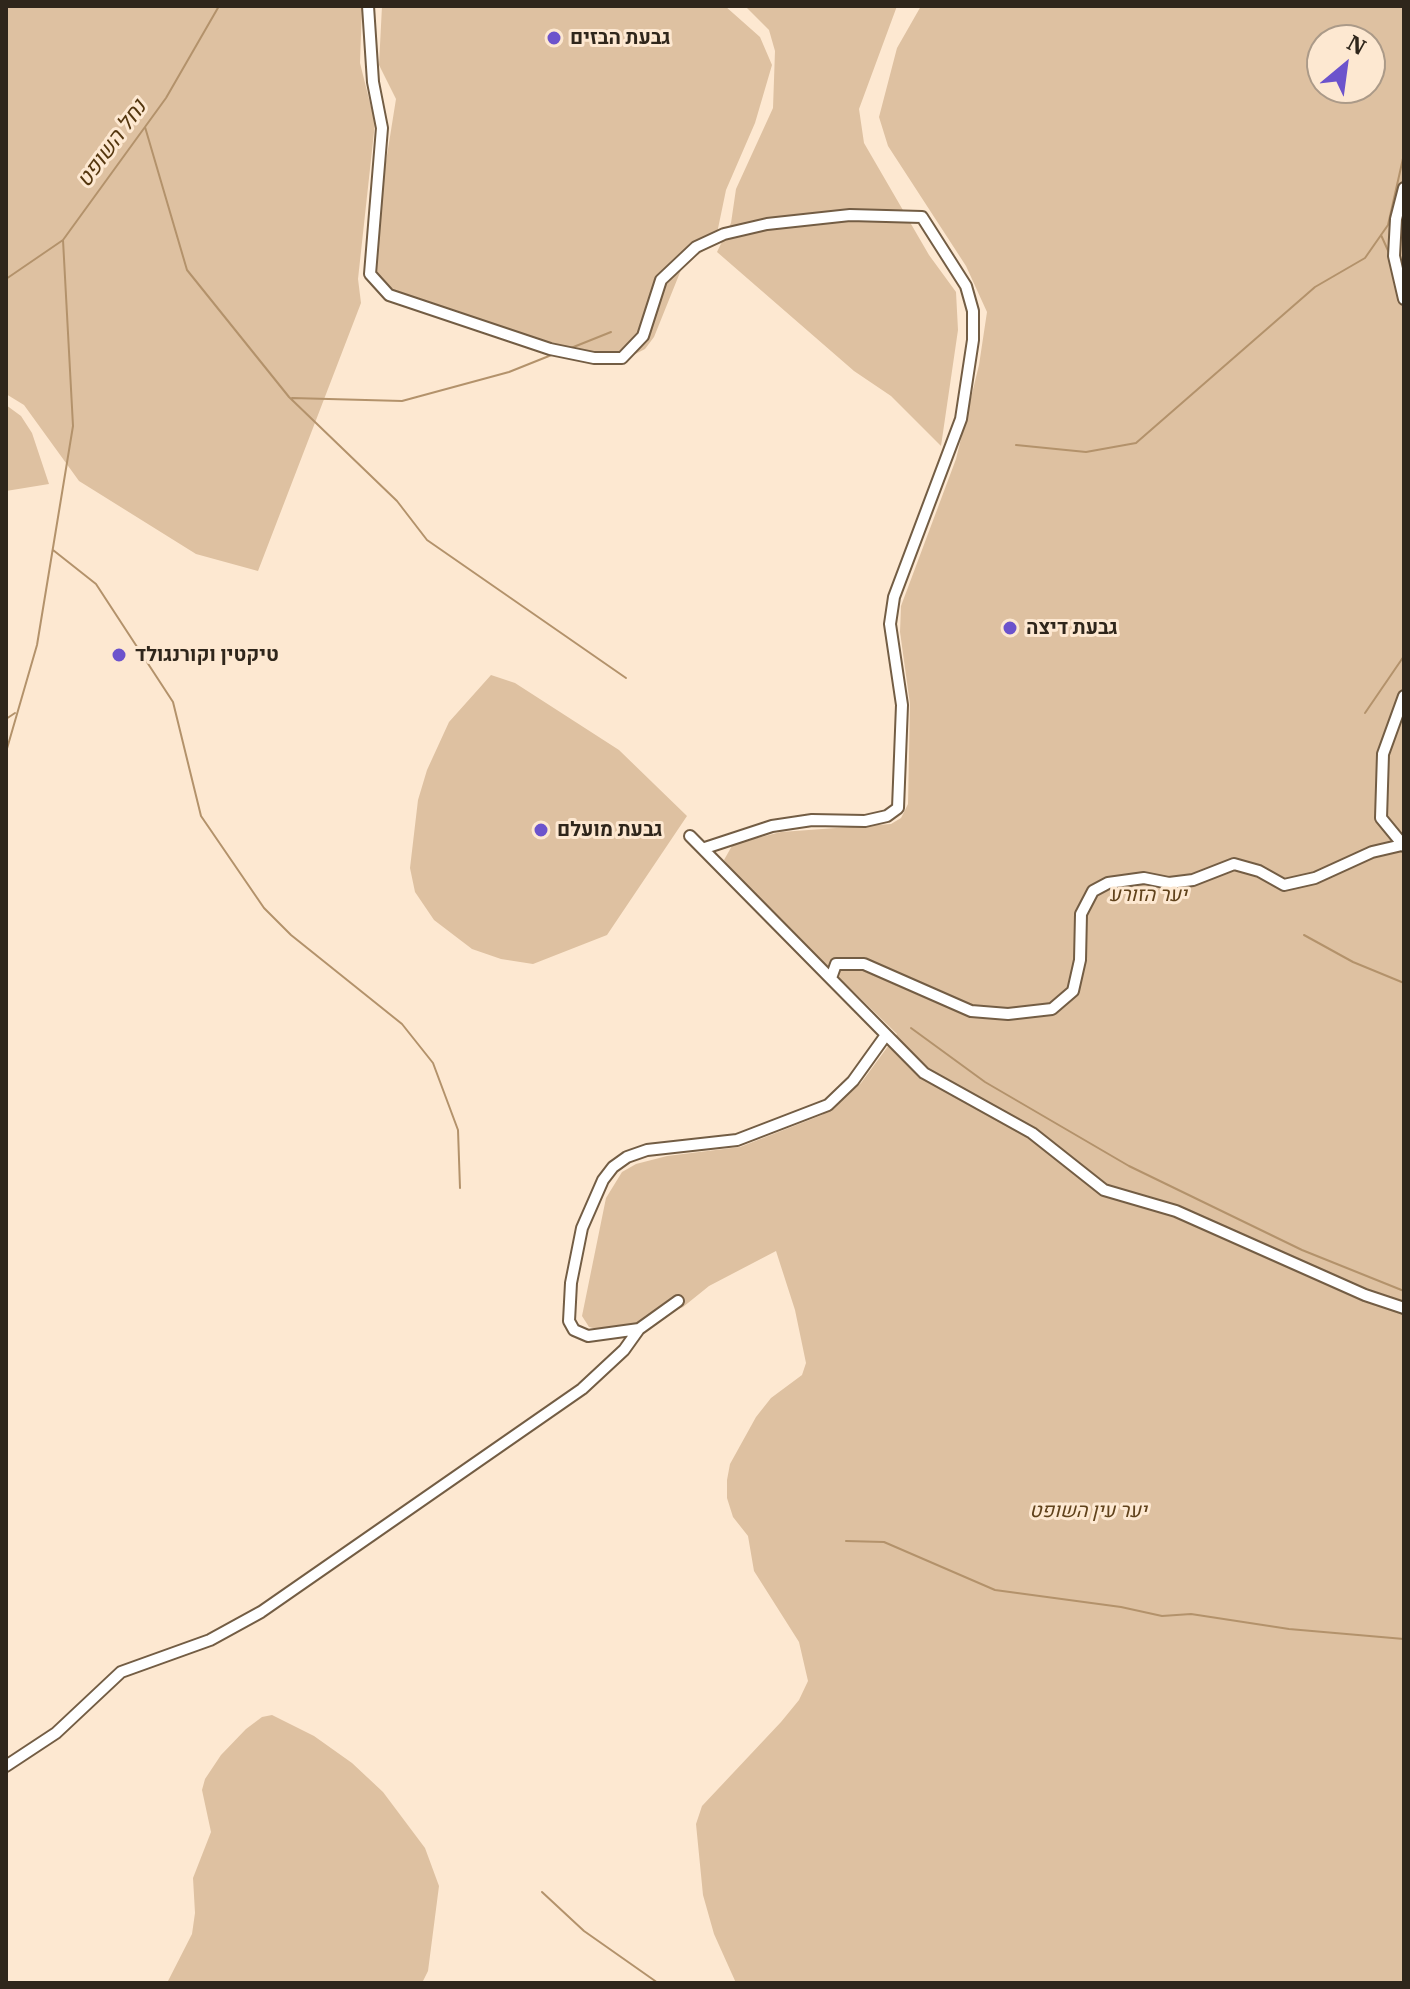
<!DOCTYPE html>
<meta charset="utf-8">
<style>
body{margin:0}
#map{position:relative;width:1410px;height:1989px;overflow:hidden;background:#fde8d1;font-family:"IBM Plex Serif",serif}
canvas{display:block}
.frame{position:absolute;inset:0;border:8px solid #2f261b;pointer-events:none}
.north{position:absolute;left:1306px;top:24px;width:80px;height:80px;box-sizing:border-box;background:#fde8d1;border:2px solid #ab9a88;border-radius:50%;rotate:29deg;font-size:22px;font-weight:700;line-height:32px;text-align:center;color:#2f261b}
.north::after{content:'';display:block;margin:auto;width:28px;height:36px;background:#6c53cc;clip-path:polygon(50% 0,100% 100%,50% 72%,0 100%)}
</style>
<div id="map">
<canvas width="1410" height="1989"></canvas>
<div class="frame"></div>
<div class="north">N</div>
</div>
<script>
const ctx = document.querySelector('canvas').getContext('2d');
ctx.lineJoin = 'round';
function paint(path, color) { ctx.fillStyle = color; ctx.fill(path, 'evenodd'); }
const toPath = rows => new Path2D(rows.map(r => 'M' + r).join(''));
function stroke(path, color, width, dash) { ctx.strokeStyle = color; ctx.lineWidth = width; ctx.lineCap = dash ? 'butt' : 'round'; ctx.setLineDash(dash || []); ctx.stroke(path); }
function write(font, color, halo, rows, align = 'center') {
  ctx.font = font + ' "IBM Plex Serif",Heebo,serif'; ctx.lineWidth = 6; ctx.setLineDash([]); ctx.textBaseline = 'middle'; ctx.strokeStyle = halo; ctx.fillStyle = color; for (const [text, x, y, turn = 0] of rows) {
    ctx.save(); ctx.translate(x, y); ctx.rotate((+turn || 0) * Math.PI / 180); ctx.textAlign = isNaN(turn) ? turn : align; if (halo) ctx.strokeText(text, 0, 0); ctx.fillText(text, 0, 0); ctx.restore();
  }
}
const green = toPath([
 [6,6,362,6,360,63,375,123,358,279,361,303,258,571,196,554,79,481,24,405,6,394],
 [382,6,725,6,760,37,772,65,755,123,726,190,715,243,683,265,654,337,645,349,620,362,602,362,406,298,381,281,371,263,372,249,396,99,379,65],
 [745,6,897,6,859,109,864,143,929,255,956,292,958,330,941,446,891,396,854,371,717,252,731,223,736,189,773,108,775,51,769,30],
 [921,6,1404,6,1404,1983,736,1983,714,1934,703,1895,696,1824,702,1806,781,1722,799,1700,808,1681,799,1642,754,1571,748,1536,733,1517,727,1498,727,1480,730,1464,756,1417,771,1398,802,1375,806,1363,795,1310,776,1251,709,1286,683,1307,651,1321,601,1330,589,1327,582,1316,606,1198,622,1172,636,1164,667,1156,740,1147,822,1115,861,1083,897,1034,738,879,724,860,733,844,781,832,891,824,901,818,908,804,910,704,900,632,901,606,956,459,979,365,987,312,966,266,888,146,879,117,897,48],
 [1322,40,1370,40,1370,88,1322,88],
 [6,405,21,416,32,433,49,484,6,491],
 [491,675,515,683,619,750,687,816,607,935,533,964,501,959,472,949,434,920,415,892,410,868,418,800,427,770,449,722],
 [272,1715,314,1736,352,1763,383,1792,425,1848,439,1886,428,1971,422,1983,167,1983,192,1934,195,1913,193,1878,211,1832,202,1790,205,1779,221,1755,246,1729,262,1717]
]);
const stream = toPath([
 [145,127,187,270,289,397,397,501,427,540,626,678],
 [1381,235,1390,255],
 [6,279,63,240,166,98,219,6],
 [571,348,611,332],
 [292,398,402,401,509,372,554,354],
 [1016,445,1086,452,1136,443,1315,287,1365,258,1388,225,1404,154],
 [53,550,96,584,173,702,201,816,264,908,291,935,402,1024,433,1063,458,1130,460,1188],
 [1365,713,1404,656],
 [6,719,15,713],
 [6,752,37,645,73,426,63,240],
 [1304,935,1353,962,1404,983],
 [911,1028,985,1082,1129,1166,1302,1250,1404,1291],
 [846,1541,884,1542,995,1590,1121,1607,1162,1616,1191,1614,1289,1629,1404,1639],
 [542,1892,584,1931,658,1983]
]);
const street = toPath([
 [368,6,373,82,382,128,370,274,389,295,550,349,594,358,622,358,643,336,661,280,696,247,724,234,767,224,850,215,922,217,966,286,973,311,973,340,961,419,894,597,890,624,902,705,898,808,887,816,865,821,812,820,772,826,705,848],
 [1404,188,1396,219,1394,256,1404,299],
 [1404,696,1383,754,1381,818,1404,846],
 [690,836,924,1073,1032,1133,1104,1190,1176,1211,1365,1295,1404,1308],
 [831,978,836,964,864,964,971,1011,1008,1014,1052,1009,1073,991,1080,960,1081,914,1093,891,1108,883,1144,878,1169,883,1193,880,1234,864,1259,871,1284,885,1315,878,1372,852,1402,845],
 [639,1329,588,1336,574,1330,569,1321,571,1283,582,1228,603,1180,613,1167,627,1157,647,1150,737,1140,828,1105,853,1081,886,1035],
 [6,1766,56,1733,121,1672,210,1640,261,1612,582,1389,624,1350,639,1329,678,1301]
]);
const markers = [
 [554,38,8,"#6c53cc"],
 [1010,628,8,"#6c53cc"],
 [119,655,8,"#6c53cc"],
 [541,830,8,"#6c53cc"]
];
const poiNames = [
 ["גבעת הבזים",570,38],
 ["גבעת דיצה",1026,628],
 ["טיקטין וקורנגולד",135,655],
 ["גבעת מועלם",557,830]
];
const parkNames = [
 ["יער הזורע",1148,895],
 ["יער עין השופט",1088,1511]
];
const waterNames = [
 ["נחל השופט",112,144,-54]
];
paint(green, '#dec1a1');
stroke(stream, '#b3926b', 2);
stroke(street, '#735d44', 14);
stroke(street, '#fff', 10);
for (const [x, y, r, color] of markers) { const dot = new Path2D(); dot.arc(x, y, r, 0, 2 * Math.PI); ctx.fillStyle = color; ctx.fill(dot); stroke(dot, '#fde8d1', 3); }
write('bold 20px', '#2f261b', '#fde8d1', poiNames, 'left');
write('italic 20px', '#60421b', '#fde8d1', parkNames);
write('italic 22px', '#54360e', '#fde8d1', waterNames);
</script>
